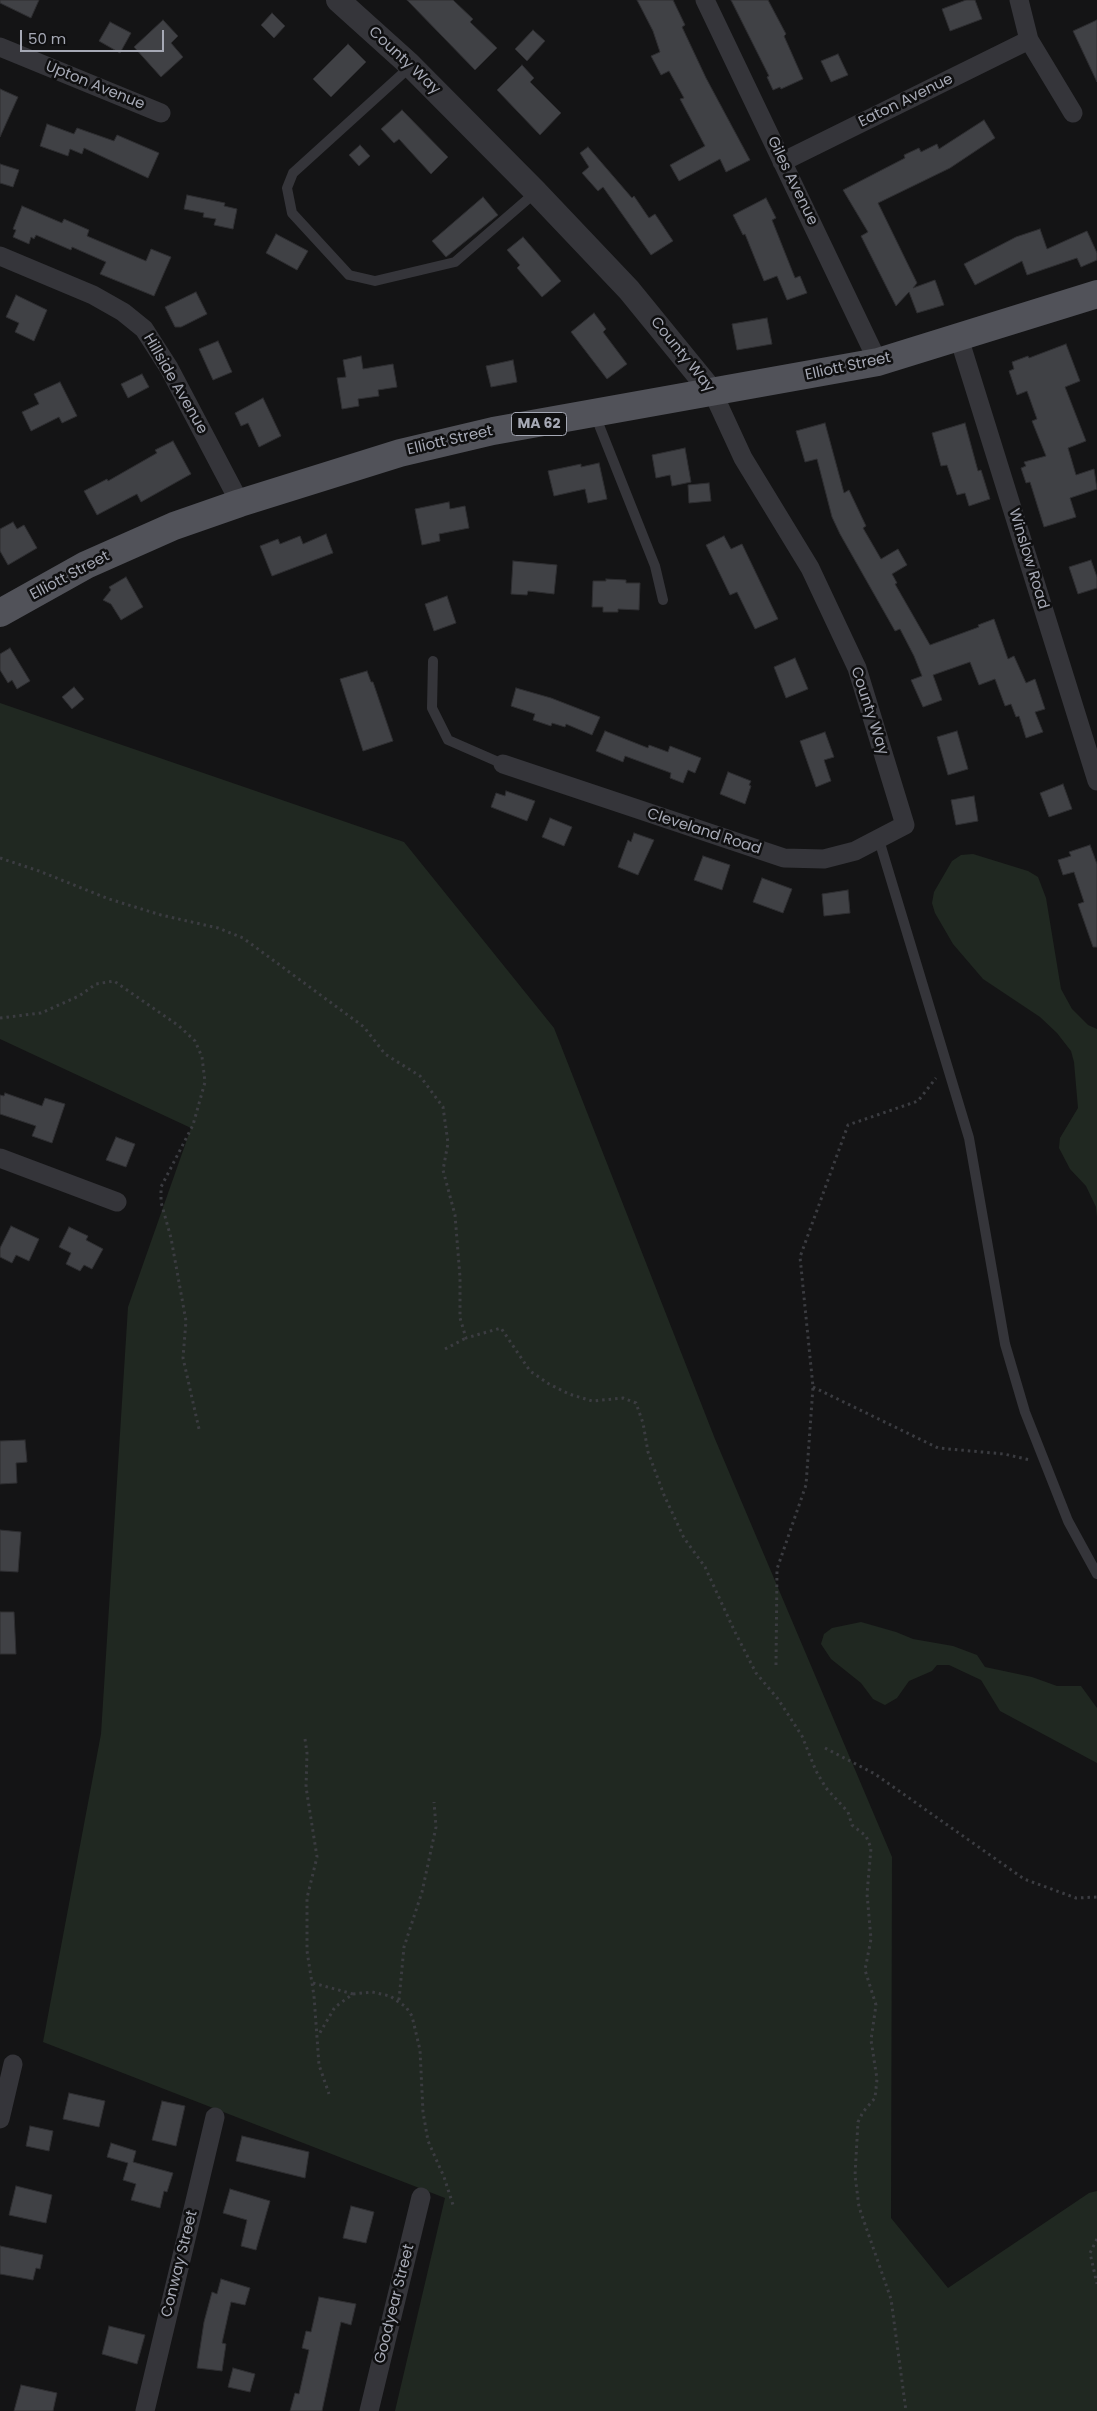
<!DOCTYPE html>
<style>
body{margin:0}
#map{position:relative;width:1097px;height:2411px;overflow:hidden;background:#141415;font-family:Poppins,sans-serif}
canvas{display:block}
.scale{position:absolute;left:20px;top:30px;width:144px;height:22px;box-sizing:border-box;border:2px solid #a6a9b5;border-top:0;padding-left:6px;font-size:15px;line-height:18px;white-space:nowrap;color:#a6a9b5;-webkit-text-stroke:4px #0f0f10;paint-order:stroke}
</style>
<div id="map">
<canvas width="1097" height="2411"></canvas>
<div class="scale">50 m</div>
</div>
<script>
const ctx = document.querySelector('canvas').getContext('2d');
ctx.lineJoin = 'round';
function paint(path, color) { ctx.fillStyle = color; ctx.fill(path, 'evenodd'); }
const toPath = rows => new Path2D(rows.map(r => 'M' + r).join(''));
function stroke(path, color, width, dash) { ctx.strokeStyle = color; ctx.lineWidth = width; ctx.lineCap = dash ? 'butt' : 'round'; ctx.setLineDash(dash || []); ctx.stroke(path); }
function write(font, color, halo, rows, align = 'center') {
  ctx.font = font + ' Poppins,sans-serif'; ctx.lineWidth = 5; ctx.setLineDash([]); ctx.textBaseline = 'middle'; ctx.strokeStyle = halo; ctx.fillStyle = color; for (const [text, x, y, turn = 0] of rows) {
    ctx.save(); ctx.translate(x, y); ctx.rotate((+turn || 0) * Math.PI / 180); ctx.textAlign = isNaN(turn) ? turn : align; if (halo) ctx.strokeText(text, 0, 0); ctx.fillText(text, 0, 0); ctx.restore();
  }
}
const green = toPath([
 [0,703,404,842,554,1028,715,1439,892,1857,891,2218,948,2288,1089,2193,1097,2191,1097,2411,395,2411,445,2198,43,2042,101,1734,128,1307,191,1128,0,1039],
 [973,854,1028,871,1038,877,1046,898,1061,989,1072,1009,1088,1025,1097,1029,1097,1217,1096,1207,1086,1186,1070,1169,1059,1148,1060,1138,1078,1108,1074,1062,1071,1051,1057,1033,1040,1017,983,979,953,944,935,913,932,903,934,892,952,861,961,855],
 [861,1622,896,1632,913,1639,953,1646,977,1655,985,1667,1032,1677,1057,1686,1081,1686,1097,1708,1097,1763,1000,1711,981,1680,949,1665,937,1665,932,1671,909,1681,897,1698,885,1705,873,1699,861,1683,831,1659,821,1644,824,1634,832,1628]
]);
const building = toPath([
 [0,0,39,0,31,18,0,3,0,0],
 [407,0,453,0,473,19,470,22,497,48,475,70,407,0],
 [637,0,673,0,685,25,682,27,706,78,750,160,726,172,720,159,679,181,670,165,705,146,680,99,684,98,669,71,661,75,651,56,660,52,653,31,637,0],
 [731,0,768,0,786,34,784,36,803,79,781,89,780,87,773,90,767,77,769,76,731,0],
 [966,0,975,0,982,19,950,31,942,9,966,0],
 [272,13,285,26,274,38,261,25,272,13],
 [163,20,178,36,171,43,183,57,161,77,134,47,163,20],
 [1097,20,1097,82,1073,31,1097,20],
 [110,22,131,33,120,53,99,41,110,22],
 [533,30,545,41,527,61,515,49,533,30],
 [348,44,366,62,331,97,313,79,348,44],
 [838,54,848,75,831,82,821,61,838,54],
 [522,65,534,78,530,82,561,113,540,135,497,90,522,65],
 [0,89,18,97,0,137,0,89],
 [402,110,448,157,431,174,399,139,394,143,381,129,402,110],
 [984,120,995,138,950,168,878,203,917,283,913,288,935,280,944,305,917,313,909,292,896,306,861,236,868,232,843,190,905,158,904,155,919,148,921,152,937,144,939,149,984,120],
 [47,124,74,134,77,128,114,141,117,135,159,153,148,178,84,148,82,154,70,149,68,156,40,146,47,124],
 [360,145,370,156,359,166,349,155,360,145],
 [588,147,632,198,634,196,649,218,655,214,673,241,651,255,603,187,598,191,582,173,589,167,580,153,588,147],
 [0,164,19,170,13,187,0,183,0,164],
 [187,195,225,203,224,206,237,209,233,229,214,225,216,219,203,217,204,213,184,209,187,195],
 [483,197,498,215,446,257,432,241,483,197],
 [766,198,776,218,772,220,795,278,800,276,807,293,787,300,777,276,764,281,745,234,743,235,733,215,766,198],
 [22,206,62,223,64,219,89,230,87,236,146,261,151,249,171,257,154,296,100,274,106,262,72,247,71,250,36,235,34,239,31,237,29,244,13,237,16,230,13,229,22,206],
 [1040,229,1047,249,1087,231,1097,253,1097,260,1081,267,1077,258,1027,275,1022,261,975,285,964,264,1016,237,1040,229],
 [276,234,308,251,297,270,266,253,276,234],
 [523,237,561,281,542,297,517,268,520,265,507,250,523,237],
 [196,292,207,314,181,327,175,327,165,307,196,292],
 [16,295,47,310,34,341,15,332,19,323,6,317,16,295],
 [594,313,606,329,603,332,627,364,607,379,571,332,594,313],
 [767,318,772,344,737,350,732,324,767,318],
 [218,341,232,372,213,380,199,349,218,341],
 [1066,344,1080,381,1065,387,1086,441,1068,448,1076,475,1094,469,1097,489,1070,498,1076,517,1044,527,1030,482,1026,483,1021,468,1026,466,1024,462,1046,456,1032,421,1037,419,1027,391,1017,395,1009,371,1014,369,1012,362,1028,356,1029,358,1066,344],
 [361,356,363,369,393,364,397,387,378,390,379,396,358,399,359,406,342,409,337,378,346,377,343,360,361,356],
 [513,360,517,382,491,387,486,366,513,360],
 [142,374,149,387,128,398,121,384,142,374],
 [60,382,77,416,62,423,59,417,31,431,22,412,39,404,34,394,60,382],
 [263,398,281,436,259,447,248,423,241,426,235,413,263,398],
 [825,423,844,493,849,490,866,526,863,528,881,559,898,549,907,565,892,574,897,583,895,584,930,645,979,627,978,625,994,619,1008,659,1014,656,1026,683,1035,679,1045,709,1035,712,1043,732,1026,738,1019,716,1016,717,1011,704,1005,706,995,679,979,685,970,662,933,675,942,700,923,707,911,680,922,676,914,656,900,629,895,631,840,534,832,517,817,459,805,462,796,431,825,423],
 [965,423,978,471,981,470,990,499,969,506,965,493,957,495,947,465,941,466,932,433,965,423],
 [173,441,191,474,141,502,137,494,97,515,84,491,107,479,108,481,157,453,155,450,173,441],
 [685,448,691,482,672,486,670,475,656,478,652,455,685,448],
 [599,463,607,499,588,503,585,489,554,496,548,471,581,464,581,467,599,463],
 [709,483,711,501,689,503,688,485,709,483],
 [449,502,450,509,465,506,469,528,439,534,440,541,422,545,415,509,449,502],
 [13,522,17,529,24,525,37,548,8,565,0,551,0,529,13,522],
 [326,534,333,553,272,576,260,546,278,539,280,544,300,536,303,544,326,534],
 [724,536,731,549,742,544,778,619,755,629,737,592,730,595,706,545,724,536],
 [1091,560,1097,577,1097,588,1078,594,1069,567,1091,560],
 [513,561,557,565,554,594,528,591,527,595,511,594,513,561],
 [126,577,143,607,121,620,111,604,103,600,111,590,109,587,126,577],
 [606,579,626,580,626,583,640,583,639,610,618,609,618,612,603,612,603,607,592,607,593,581,606,581,606,579],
 [447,596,456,623,434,631,425,604,447,596],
 [10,648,30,681,17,689,12,680,8,683,0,670,0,654,10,648],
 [795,658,808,689,786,698,774,667,795,658],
 [367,671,371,682,373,682,393,741,363,751,340,679,367,671],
 [74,687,84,699,72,709,62,697,74,687],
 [516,688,551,698,600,717,592,735,566,724,565,727,552,723,551,726,533,720,535,714,511,706,516,688],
 [605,731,648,748,649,745,668,752,670,746,701,758,695,773,688,770,683,783,670,778,671,773,625,756,623,762,596,751,605,731],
 [957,731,968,769,948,775,937,737,957,731],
 [825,732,834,757,824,760,831,781,816,787,800,741,825,732],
 [728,772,751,781,749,785,751,786,745,804,720,794,728,772],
 [1063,784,1072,809,1049,817,1040,793,1063,784],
 [506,791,535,801,527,821,491,807,496,793,505,796,506,791],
 [974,796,978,821,956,825,951,800,974,796],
 [550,818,572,827,564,846,542,837,550,818],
 [634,833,654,840,638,875,618,867,628,840,631,842,634,833],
 [1090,845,1097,864,1097,947,1093,947,1078,904,1084,902,1074,872,1063,875,1058,860,1071,856,1069,852,1090,845],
 [703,856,730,865,722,890,694,880,703,856],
 [762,878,792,889,783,913,753,902,762,878],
 [848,890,850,913,824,916,822,894,848,890],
 [5,1093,42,1106,45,1098,65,1104,52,1143,32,1136,36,1126,0,1114,0,1095,4,1096,5,1093],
 [116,1137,135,1144,126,1167,106,1160,116,1137],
 [11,1226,39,1239,29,1261,16,1255,12,1263,0,1257,0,1248,11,1226],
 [69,1227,88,1236,86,1240,103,1249,92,1269,84,1265,80,1271,66,1264,71,1253,59,1247,69,1227],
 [25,1440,27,1462,16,1463,17,1483,0,1484,0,1441,25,1440],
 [0,1530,21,1532,18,1572,0,1571,0,1530],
 [0,1612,14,1612,16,1654,0,1654,0,1612],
 [69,2093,105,2101,99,2127,63,2119,69,2093],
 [162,2101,185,2106,176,2146,152,2140,162,2101],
 [30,2126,53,2131,49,2151,26,2146,30,2126],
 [242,2136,309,2152,305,2178,236,2161,242,2136],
 [111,2143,136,2151,133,2162,173,2173,167,2192,164,2191,160,2208,131,2200,136,2184,123,2180,128,2163,107,2157,111,2143],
 [16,2186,52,2195,46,2223,9,2215,16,2186],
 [230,2189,270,2201,256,2250,241,2246,247,2220,223,2213,230,2189],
 [351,2206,374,2212,366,2243,343,2238,351,2206],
 [0,2246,43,2255,40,2269,36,2268,33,2280,0,2274,0,2246],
 [221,2279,250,2288,245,2305,231,2302,222,2343,226,2344,222,2371,197,2368,204,2322,212,2292,217,2294,221,2279],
 [319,2297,356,2304,351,2325,341,2322,322,2411,290,2411,295,2393,299,2394,309,2350,302,2348,306,2331,311,2332,319,2297],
 [109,2326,145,2335,137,2364,102,2354,109,2326],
 [233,2368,255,2374,250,2392,228,2387,233,2368],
 [21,2385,57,2393,53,2411,14,2411,21,2385]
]);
const path = toPath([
 [0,858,39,871,109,899,161,915,218,928,243,938,364,1027,385,1054,420,1076,443,1107,448,1143,443,1170,455,1215,460,1277,460,1318,466,1338,501,1328,530,1371,549,1384,569,1394,592,1401,623,1398,636,1403,643,1423,648,1452,664,1495,684,1538,705,1567,734,1630,756,1673,778,1699,802,1736,816,1771,826,1788,848,1812,852,1825,866,1836,871,1848,867,1894,871,1939,865,1970,876,2005,871,2040,877,2079,875,2098,863,2112,858,2122,855,2175,859,2207,891,2299,906,2411],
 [0,1018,41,1013,79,996,96,984,114,981,179,1026,195,1041,202,1057,205,1082,193,1125,161,1187,161,1202,171,1238,186,1321,183,1358,199,1429],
 [445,1349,466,1338],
 [813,1387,938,1448,1004,1454,1030,1460],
 [776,1665,777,1569,806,1485,813,1387,800,1257,848,1125,918,1101,936,1078],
 [305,1739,307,1753,306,1787,317,1857,307,1898,307,1951,314,1996,319,2065,329,2094],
 [825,1748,875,1774,1024,1879,1076,1898,1097,1897],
 [313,1983,353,1994,335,2007,318,2036],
 [353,1994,372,1992,390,1996,406,2007,412,2016,420,2050,423,2112,428,2141,444,2177,454,2208],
 [399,2000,404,1947,422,1892,436,1827,434,1802],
 [1097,2239,1090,2253,1097,2284]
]);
const service = toPath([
 [411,66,293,173,287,188,292,213,349,275,375,281,455,262,536,192],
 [595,415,655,566,663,600],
 [433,661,432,708,448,740,503,764],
 [879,840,969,1138,1005,1344,1025,1412,1068,1521,1097,1574]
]);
const minor = toPath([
 [705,0,878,362],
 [1019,0,1029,40,1073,113],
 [0,47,161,113],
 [782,162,1029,40],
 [0,256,93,295,123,312,144,329,169,368,240,503],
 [959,338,1097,781],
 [503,764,784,858,824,859,855,851,905,825,857,668,810,568,743,458,713,393],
 [0,1158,117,1202],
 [0,2119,13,2064],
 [145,2411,215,2117],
 [369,2411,421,2197]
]);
const tertiary = toPath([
 [338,0,409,64,536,192,629,290,713,393]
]);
const primary = toPath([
 [0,613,86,565,174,526,240,503,400,453,493,431,878,362,1097,294]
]);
const shields = [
 [539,424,55]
];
const shieldNames = [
 ["MA 62",539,424]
];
const streetNames = [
 ["County Way",404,61,43],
 ["Upton Avenue",95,86,22],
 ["Eaton Avenue",906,101,-26],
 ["Giles Avenue",792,181,64],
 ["County Way",682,355,51],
 ["Elliott Street",848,367,-12],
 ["Hillside Avenue",175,384,60],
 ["Elliott Street",450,441,-13],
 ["Winslow Road",1028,559,73],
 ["Elliott Street",70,576,-28],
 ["County Way",869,711,72],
 ["Cleveland Road",704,832,18],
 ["Conway Street",180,2264,-76],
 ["Goodyear Street",395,2304,-76]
];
paint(green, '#202821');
paint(building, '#404145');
stroke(building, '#2e2e31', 1);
stroke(path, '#3b3c41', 3, [2.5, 4]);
stroke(service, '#35353a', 10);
stroke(minor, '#35353a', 19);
stroke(tertiary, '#35353a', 24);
stroke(primary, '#515259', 28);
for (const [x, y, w] of shields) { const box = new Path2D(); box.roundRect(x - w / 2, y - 11.5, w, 23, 4); ctx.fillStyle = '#0f0f10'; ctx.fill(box); stroke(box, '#a6a9b5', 1); }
write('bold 14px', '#a6a9b5', null, shieldNames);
write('15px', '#a6a9b5', '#0f0f10', streetNames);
</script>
